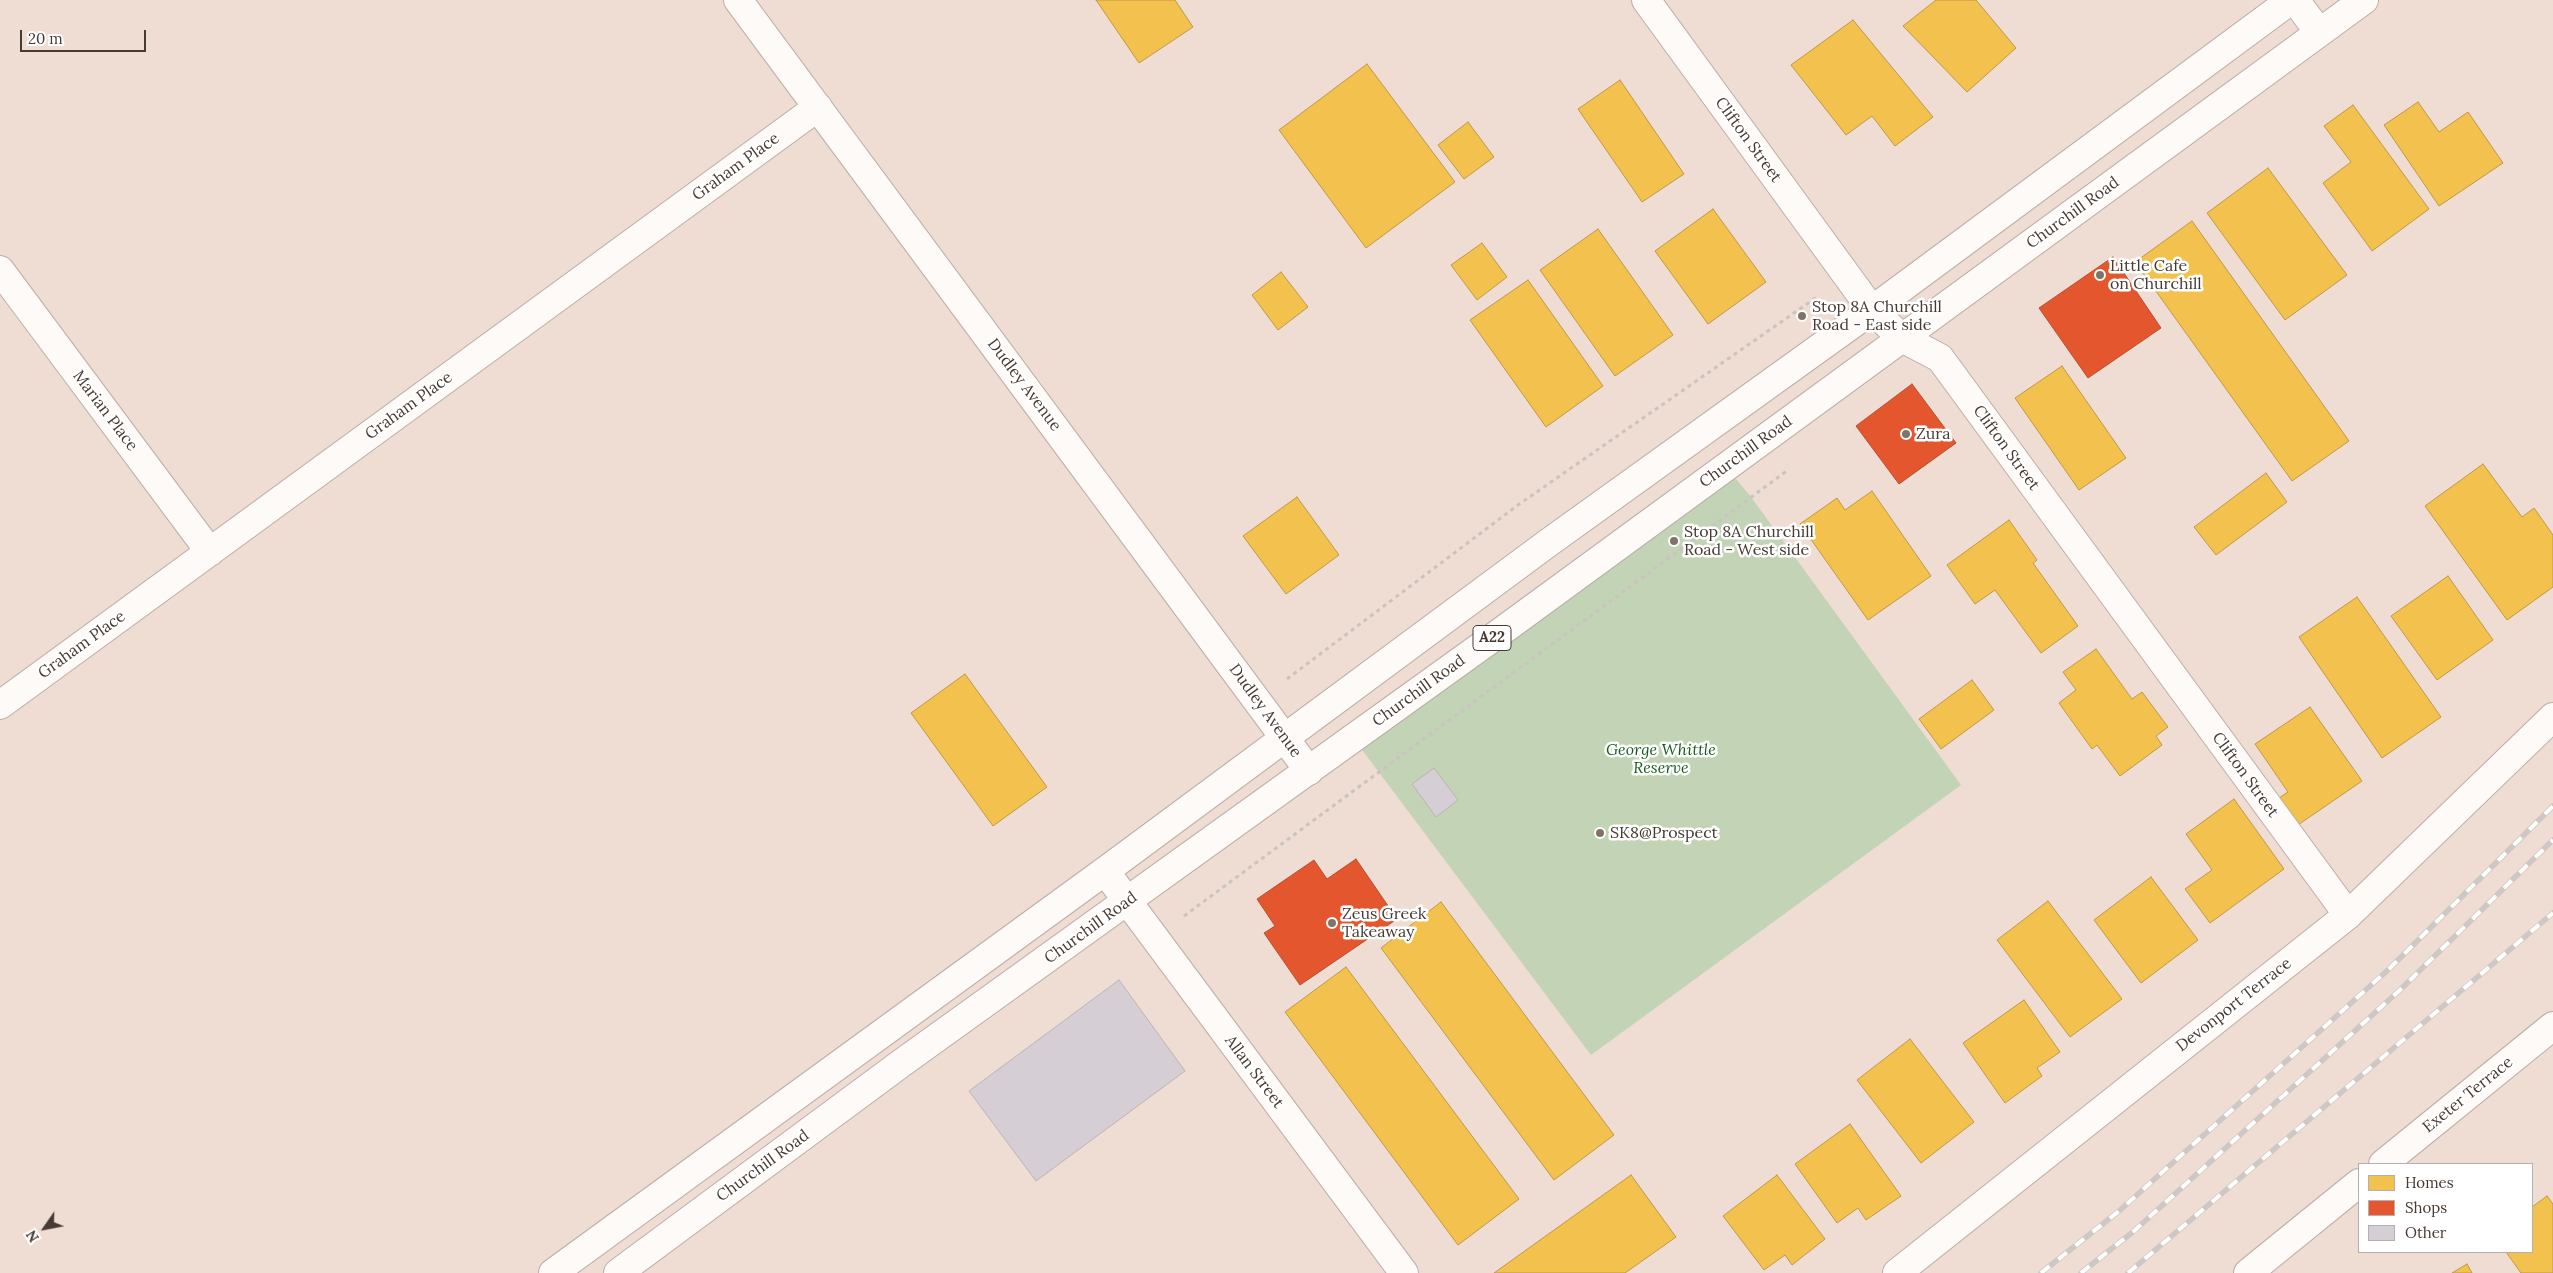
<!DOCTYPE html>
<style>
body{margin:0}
#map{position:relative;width:2553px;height:1273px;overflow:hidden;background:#efdcd2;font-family:Lora,serif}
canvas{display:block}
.legend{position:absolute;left:2358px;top:1163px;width:175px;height:90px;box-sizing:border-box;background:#fff;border:1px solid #b5b0ad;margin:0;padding:6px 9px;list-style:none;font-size:15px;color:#473a32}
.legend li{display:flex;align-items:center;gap:10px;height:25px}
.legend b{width:25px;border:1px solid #b5b0ad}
.north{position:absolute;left:20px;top:1203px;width:50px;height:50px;-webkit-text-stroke:4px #fff;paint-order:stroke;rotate:237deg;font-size:14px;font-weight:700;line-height:20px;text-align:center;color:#473a32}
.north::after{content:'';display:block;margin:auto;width:18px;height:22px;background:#473a32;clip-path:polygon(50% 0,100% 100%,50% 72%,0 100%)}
.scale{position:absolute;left:20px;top:30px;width:126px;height:22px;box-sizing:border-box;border:2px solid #473a32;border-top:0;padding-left:6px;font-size:15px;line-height:18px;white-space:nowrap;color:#473a32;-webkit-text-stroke:4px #fff;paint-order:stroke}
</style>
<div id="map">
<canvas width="2553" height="1273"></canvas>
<ul class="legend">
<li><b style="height:14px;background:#f2c14e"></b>Homes</li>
<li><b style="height:14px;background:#e4572e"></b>Shops</li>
<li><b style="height:14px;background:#d6ced5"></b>Other</li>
</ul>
<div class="north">N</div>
<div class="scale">20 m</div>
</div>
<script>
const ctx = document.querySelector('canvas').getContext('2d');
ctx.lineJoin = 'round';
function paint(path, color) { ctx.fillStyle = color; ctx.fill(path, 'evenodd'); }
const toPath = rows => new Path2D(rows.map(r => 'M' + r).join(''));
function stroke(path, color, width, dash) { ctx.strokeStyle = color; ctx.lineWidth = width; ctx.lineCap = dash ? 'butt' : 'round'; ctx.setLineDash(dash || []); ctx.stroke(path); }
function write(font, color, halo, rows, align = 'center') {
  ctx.font = font + ' Lora,serif'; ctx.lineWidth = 5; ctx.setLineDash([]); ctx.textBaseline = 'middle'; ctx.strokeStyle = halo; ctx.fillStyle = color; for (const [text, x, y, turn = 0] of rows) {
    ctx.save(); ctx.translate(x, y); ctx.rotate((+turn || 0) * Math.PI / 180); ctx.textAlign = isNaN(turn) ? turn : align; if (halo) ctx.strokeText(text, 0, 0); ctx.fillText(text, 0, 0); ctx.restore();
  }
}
const green = toPath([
 [1726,467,1751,497,1961,785,1591,1055,1354,739]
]);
const homes = toPath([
 [1096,0,1175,0,1193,27,1139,63,1096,0],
 [1936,0,1976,0,2016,48,1967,92,1903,26,1936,0],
 [1853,20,1933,117,1895,146,1872,116,1846,135,1791,65,1853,20],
 [1367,64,1455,182,1366,248,1279,130,1367,64],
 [1620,80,1684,174,1642,202,1578,109,1620,80],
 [2418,102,2439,132,2468,112,2503,163,2439,206,2384,125,2418,102],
 [2353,105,2429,209,2372,251,2323,183,2351,162,2324,126,2353,105],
 [1468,122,1494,157,1464,179,1438,145,1468,122],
 [2268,168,2347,275,2285,320,2207,213,2268,168],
 [1713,209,1766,282,1708,324,1655,251,1713,209],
 [2192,221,2349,441,2292,481,2135,262,2192,221],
 [1598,229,1673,335,1615,376,1540,270,1598,229],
 [1482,243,1507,277,1477,300,1451,265,1482,243],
 [1281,272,1308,307,1278,330,1252,295,1281,272],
 [1528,280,1603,386,1546,427,1470,320,1528,280],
 [2062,366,2126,458,2079,490,2015,398,2062,366],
 [2483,464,2522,517,2534,508,2553,535,2553,587,2507,620,2425,506,2483,464],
 [2266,473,2287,502,2216,555,2194,527,2266,473],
 [1872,491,1931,576,1868,620,1800,524,1837,498,1845,510,1872,491],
 [1297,497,1339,555,1286,594,1243,536,1297,497],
 [2009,520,2037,560,2033,563,2078,626,2041,653,1995,590,1975,604,1947,565,2009,520],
 [2448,576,2493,640,2437,680,2391,616,2448,576],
 [2357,597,2441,717,2382,758,2299,637,2357,597],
 [2096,649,2132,699,2142,692,2168,727,2156,736,2162,745,2120,776,2097,745,2092,749,2059,703,2076,690,2063,672,2096,649],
 [965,674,1047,787,993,826,911,713,965,674],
 [1972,680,1994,710,1941,749,1919,719,1972,680],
 [2310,707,2362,781,2295,827,2276,800,2288,792,2255,744,2310,707],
 [2234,799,2284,869,2210,923,2185,889,2212,870,2186,834,2234,799],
 [2151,877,2198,940,2141,983,2094,920,2151,877],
 [2048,901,2122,999,2070,1037,1997,940,2048,901],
 [1441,902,1614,1135,1554,1180,1381,948,1441,902],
 [1346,967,1519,1199,1458,1245,1285,1012,1346,967],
 [2024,1000,2060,1052,2037,1068,2042,1076,2005,1103,1963,1043,2024,1000],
 [1910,1039,1974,1122,1921,1163,1857,1080,1910,1039],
 [1850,1124,1901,1196,1866,1220,1858,1208,1837,1223,1795,1164,1850,1124],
 [1631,1175,1676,1237,1625,1273,1494,1273,1631,1175],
 [1777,1175,1825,1239,1792,1265,1785,1255,1764,1270,1723,1216,1777,1175],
 [2547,1196,2553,1204,2553,1273,2521,1273,2506,1252,2532,1252,2532,1207,2547,1196],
 [2467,1264,2472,1273,2452,1273,2467,1264]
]);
const shops = toPath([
 [2113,257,2161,328,2088,378,2039,308,2113,257],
 [1912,384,1956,443,1899,484,1856,426,1912,384],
 [1356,859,1397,919,1300,985,1264,933,1275,926,1257,899,1314,860,1327,879,1356,859]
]);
const building = toPath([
 [1434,768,1458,800,1436,817,1412,784,1434,768],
 [1119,980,1185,1071,1036,1181,969,1091,1119,980]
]);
const path = toPath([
 [1287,679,1518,505,1817,297],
 [1184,916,1788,470]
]);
const minor = toPath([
 [738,0,1309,771],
 [1646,0,1872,310,1902,338,1940,358,2348,915],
 [2295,0,2319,32],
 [0,270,210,552],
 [0,705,818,107],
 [1105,871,1404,1273],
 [2383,1164,2553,1026],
 [1897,1273,2348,915,2553,717],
 [2248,1273,2359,1183]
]);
const major = toPath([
 [553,1273,1105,871,1548,543,1872,310,2291,0],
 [618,1273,903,1062,1491,639,2364,0]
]);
const rail = toPath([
 [2041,1273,2119,1211,2389,969,2553,806],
 [2081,1273,2134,1231,2401,989,2553,840],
 [2128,1273,2553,913]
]);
const markers = [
 [2100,275,5,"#82736a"],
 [1802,316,5,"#82736a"],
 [1906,434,5,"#82736a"],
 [1674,541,5,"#82736a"],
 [1600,833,5,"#82736a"],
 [1332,923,5,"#82736a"]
];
const shields = [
 [1492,638,38]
];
const shieldNames = [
 ["A22",1492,638]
];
const streetNames = [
 ["Clifton Street",1748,140,54],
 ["Graham Place",736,167,-36],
 ["Churchill Road",2073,213,-36],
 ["Dudley Avenue",1024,385,53],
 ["Graham Place",409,406,-36],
 ["Marian Place",105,411,53],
 ["Clifton Street",2006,448,54],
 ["Churchill Road",1746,452,-36],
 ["Graham Place",82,645,-36],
 ["Churchill Road",1419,691,-36],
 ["Dudley Avenue",1265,711,54],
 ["Clifton Street",2245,775,54],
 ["Churchill Road",1091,928,-36],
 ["Devonport Terrace",2234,1005,-38],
 ["Allan Street",1254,1072,53],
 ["Exeter Terrace",2468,1095,-39],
 ["Churchill Road",763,1166,-36]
];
const poiNames = [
 ["Little Cafe",2110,266],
 ["on Churchill",2110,284],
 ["Stop 8A Churchill",1812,307],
 ["Road - East side",1812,325],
 ["Zura",1916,434],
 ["Stop 8A Churchill",1684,532],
 ["Road - West side",1684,550],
 ["SK8@Prospect",1610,833],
 ["Zeus Greek",1342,914],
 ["Takeaway",1342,932]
];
const parkNames = [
 ["George Whittle",1661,750],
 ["Reserve",1661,768]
];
paint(green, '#c2d4b5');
paint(homes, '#f2c14e');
stroke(homes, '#bf9846', 1);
paint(shops, '#e4572e');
stroke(shops, '#b54e2f', 1);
paint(building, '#d6ced5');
stroke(building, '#bbb3b4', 1);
stroke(minor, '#bcaea6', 30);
stroke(major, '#bcaea6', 30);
stroke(path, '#cbc3c0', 3, [4, 4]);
stroke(minor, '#fdfaf8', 28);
stroke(major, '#fdfaf8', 28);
stroke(rail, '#cdc8c5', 5.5);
stroke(rail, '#fff', 4, [11]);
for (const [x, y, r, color] of markers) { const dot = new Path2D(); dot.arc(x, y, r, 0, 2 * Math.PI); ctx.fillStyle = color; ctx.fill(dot); stroke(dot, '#fff', 2); }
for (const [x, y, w] of shields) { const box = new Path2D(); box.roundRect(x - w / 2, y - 12.5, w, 25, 4); ctx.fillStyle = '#fff'; ctx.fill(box); stroke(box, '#473a32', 1); }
write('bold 15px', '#473a32', null, shieldNames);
write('16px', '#473a32', '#fff', streetNames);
write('16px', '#473a32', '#fff', poiNames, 'left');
write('italic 16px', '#165b1c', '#fff', parkNames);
</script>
